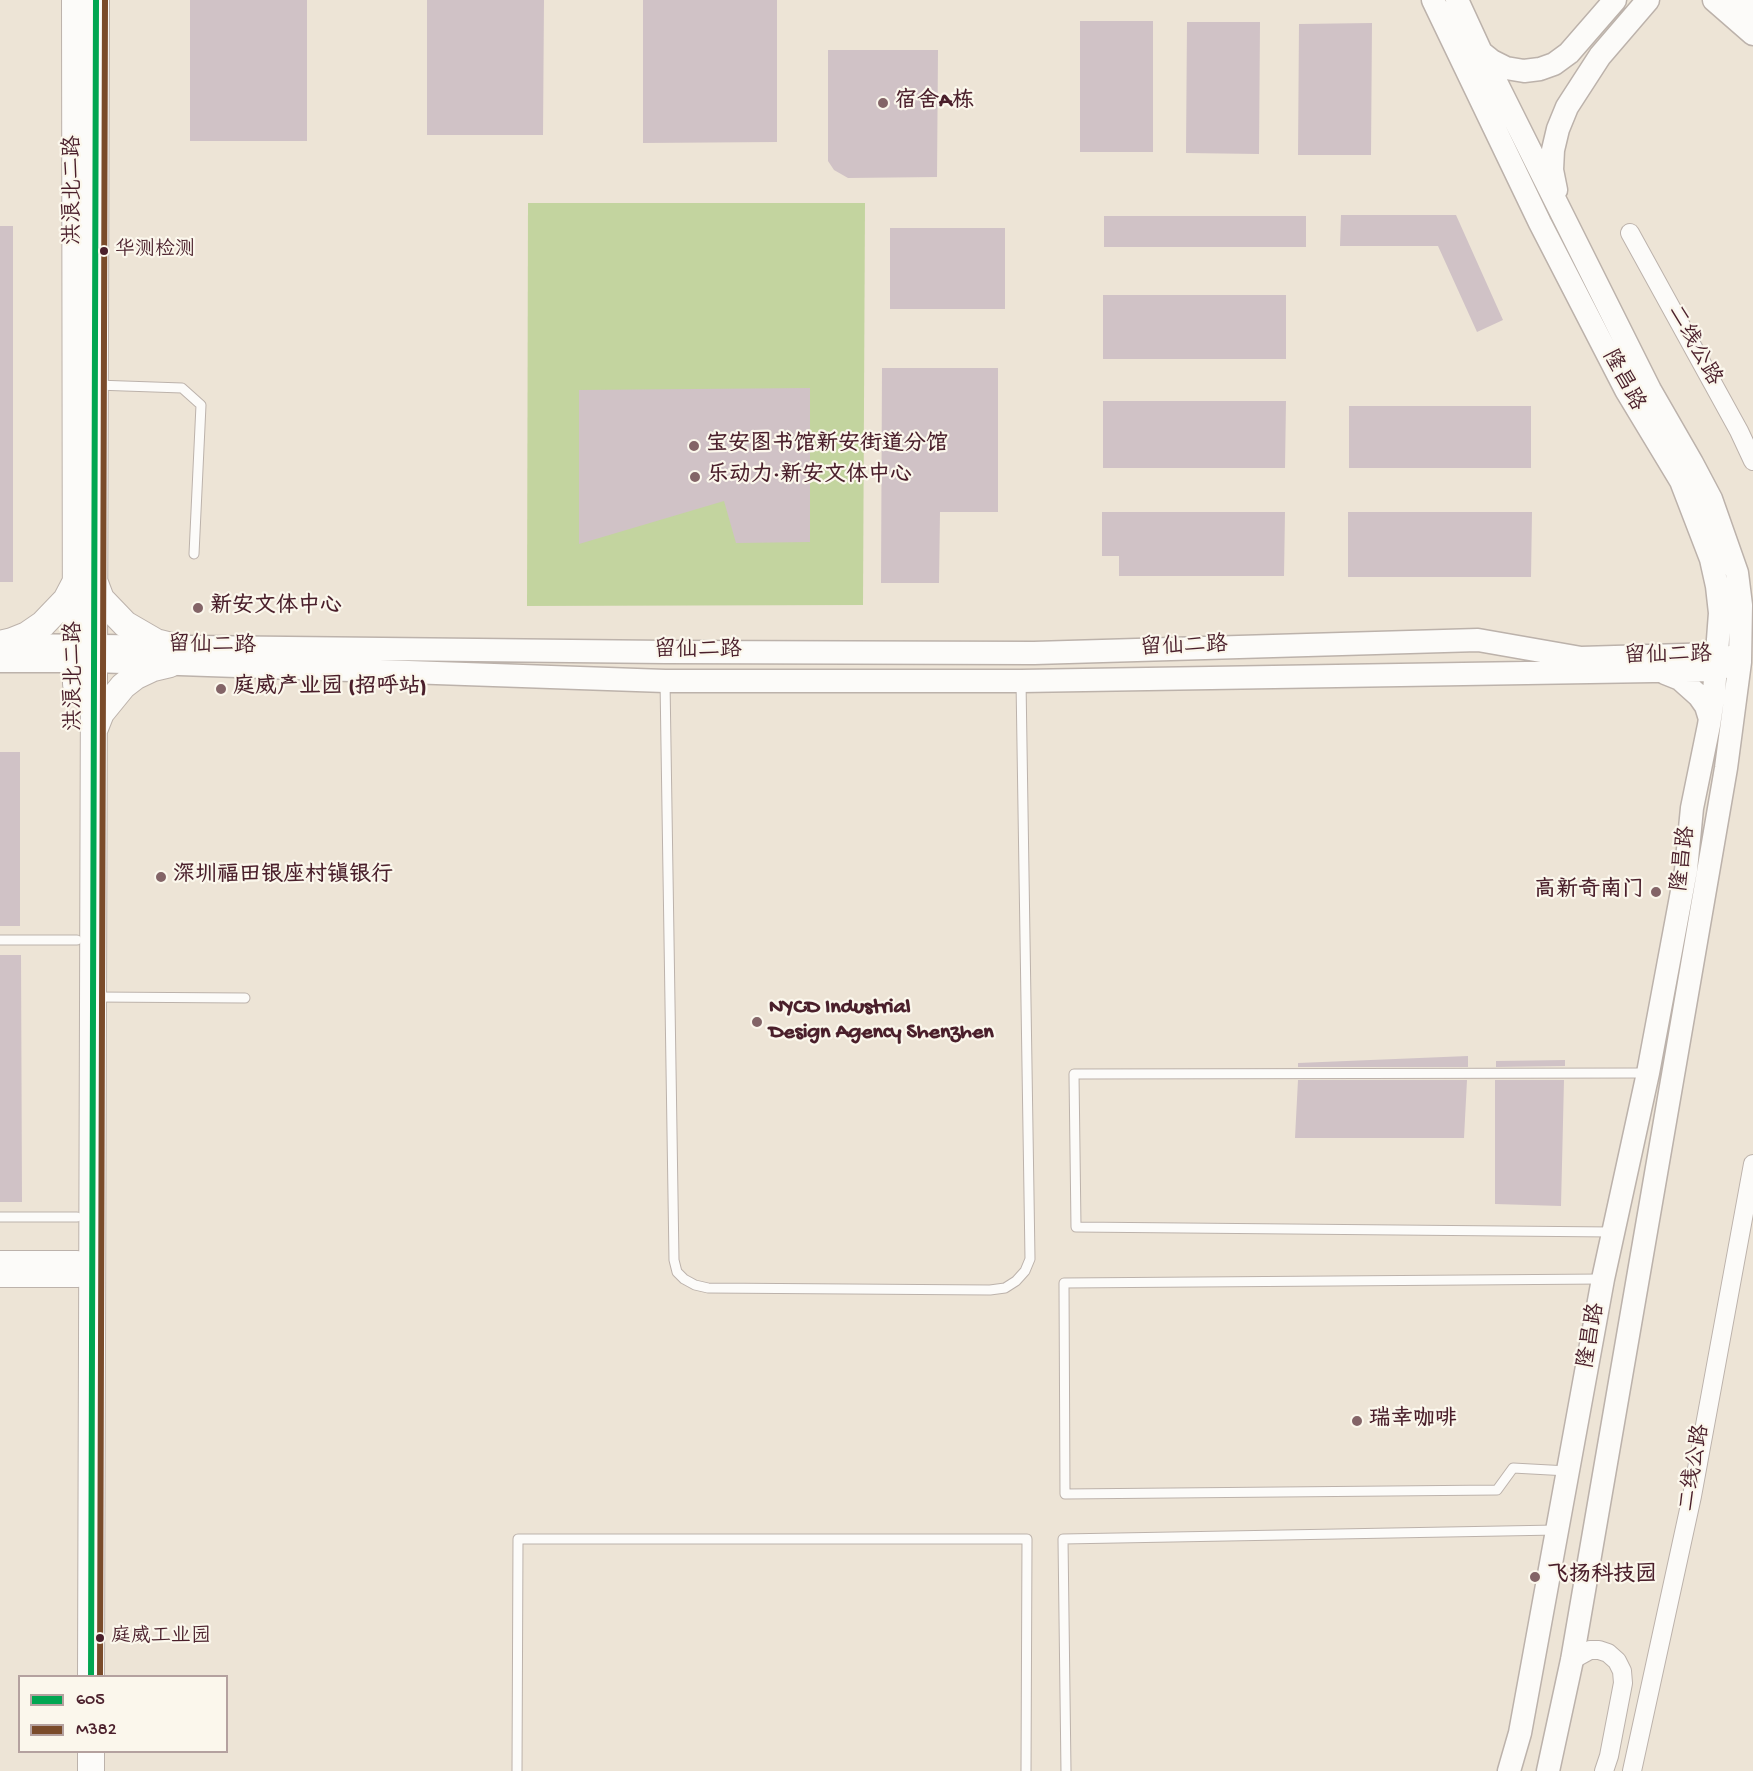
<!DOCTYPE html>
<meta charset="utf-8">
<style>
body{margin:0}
#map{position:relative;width:1753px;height:1771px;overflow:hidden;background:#ede4d6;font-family:"Gochi Hand",sans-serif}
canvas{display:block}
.legend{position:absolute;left:18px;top:1675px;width:210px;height:78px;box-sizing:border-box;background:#fbf7ec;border:2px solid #b4a19f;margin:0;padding:8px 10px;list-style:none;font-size:18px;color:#4a1f2b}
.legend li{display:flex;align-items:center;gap:12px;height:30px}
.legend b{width:30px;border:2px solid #b4a19f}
</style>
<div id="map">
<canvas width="1753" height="1771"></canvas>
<ul class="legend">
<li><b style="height:8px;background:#00a651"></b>605</li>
<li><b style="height:8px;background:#7a4b2a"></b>M382</li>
</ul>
</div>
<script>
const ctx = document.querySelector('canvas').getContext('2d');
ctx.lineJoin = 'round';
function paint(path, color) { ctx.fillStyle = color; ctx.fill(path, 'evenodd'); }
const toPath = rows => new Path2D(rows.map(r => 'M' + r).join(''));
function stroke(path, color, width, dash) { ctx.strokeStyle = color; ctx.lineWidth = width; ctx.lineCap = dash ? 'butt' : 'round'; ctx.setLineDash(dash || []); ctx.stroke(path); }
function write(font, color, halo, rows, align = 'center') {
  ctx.font = font + ' "Gochi Hand","LXGW WenKai TC",sans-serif'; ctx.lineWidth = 4.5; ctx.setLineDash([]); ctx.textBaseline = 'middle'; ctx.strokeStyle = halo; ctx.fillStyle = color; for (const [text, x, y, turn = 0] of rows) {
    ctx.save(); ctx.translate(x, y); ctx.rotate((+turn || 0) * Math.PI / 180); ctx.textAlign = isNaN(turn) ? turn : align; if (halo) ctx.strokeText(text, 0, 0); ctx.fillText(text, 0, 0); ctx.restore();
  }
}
const green = toPath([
 [528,203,865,203,863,605,527,606]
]);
const building = toPath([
 [190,0,307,0,307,141,190,141],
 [427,0,544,0,543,135,427,135],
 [643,0,777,0,777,142,643,143],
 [1080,21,1153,21,1153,152,1080,152],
 [1187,22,1260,22,1259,154,1186,153],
 [1372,23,1371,155,1298,155,1299,24],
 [828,50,938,50,937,177,848,178,834,170,828,161],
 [1341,215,1456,215,1503,320,1477,332,1438,246,1340,246],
 [1104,216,1306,216,1306,247,1104,247],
 [0,226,13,226,13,582,0,582],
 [890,228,1005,228,1005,309,890,309],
 [1103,295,1286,295,1286,359,1103,359],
 [882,368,998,368,998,512,940,512,939,583,881,583],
 [810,388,810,542,736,543,724,501,579,544,579,390],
 [1103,401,1286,401,1285,468,1103,468],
 [1349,406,1531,406,1531,468,1349,468],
 [1102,512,1285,512,1284,576,1119,576,1119,556,1102,556],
 [1348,512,1532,512,1531,577,1348,577],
 [0,752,20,752,20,926,0,926],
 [0,955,21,955,22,1202,0,1202],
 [1468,1056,1468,1067,1298,1067,1298,1063],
 [1565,1060,1565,1066,1496,1067,1496,1061],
 [1298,1080,1467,1080,1464,1138,1295,1138],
 [1495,1080,1564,1080,1561,1206,1495,1204]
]);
const service = toPath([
 [96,385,182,388,201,405,194,554],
 [665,681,674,1260,677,1272,684,1279,695,1285,708,1288,990,1290,1005,1288,1016,1281,1025,1271,1030,1259,1021,681],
 [0,940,77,940],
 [95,997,245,998],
 [0,1217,77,1217],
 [1612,1232,1076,1227,1074,1074,1648,1073],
 [1568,1471,1513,1468,1497,1490,1065,1494,1064,1283,1603,1279],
 [517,1771,518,1539,1027,1539,1026,1771],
 [1066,1771,1063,1539,1557,1530]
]);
const minor = toPath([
 [1630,233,1739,431,1753,461],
 [0,1260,77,1260,92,1268,78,1278,0,1278],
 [1572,1660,1590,1650,1599,1650,1608,1653,1617,1661,1622,1671,1623,1683,1609,1756,1604,1771],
 [1632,1771,1692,1496,1753,1164]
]);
const tertiary = toPath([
 [1433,0,1540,223,1626,390,1681,481,1711,559,1717,586,1720,613,1714,692,1709,725,1692,808,1686,870,1648,1073,1603,1279,1520,1733,1509,1771],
 [1457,0,1481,52,1650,390,1692,463,1711,499,1737,573,1741,605,1740,662,1726,768,1572,1660,1548,1771],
 [1714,0,1753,34],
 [1742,0,1753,10],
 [1482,53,1492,61,1506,68,1524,71,1540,69,1554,64,1569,53,1615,0],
 [1556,190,1552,170,1553,150,1558,129,1567,107,1600,56,1648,0],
 [4,645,666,652,1034,653,1478,640,1581,658,1717,654,1730,658],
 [0,661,94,661,665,681,1021,681,1716,670,1730,665],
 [1665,673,1680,679,1699,696,1706,706,1710,719]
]);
const secondary = toPath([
 [75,0,76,684],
 [95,583,101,599,125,624,156,642,176,647],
 [0,644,12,641,27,635,43,624,66,600,76,581],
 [95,728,101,713,123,686,136,676,153,668,170,664],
 [91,1676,96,0],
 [91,1771,91,1752]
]);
const bus1 = toPath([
 [91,1676,96,0]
]);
const bus2 = toPath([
 [100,1676,105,0]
]);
const markers = [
 [883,103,6,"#836467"],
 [104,251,5,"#4a1f2b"],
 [694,446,6,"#836467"],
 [695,477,6,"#836467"],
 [198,608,6,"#836467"],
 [221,689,6,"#836467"],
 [161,877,6,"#836467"],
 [1656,892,6,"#836467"],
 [757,1022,6,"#836467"],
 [1357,1421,6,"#836467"],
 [1535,1577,6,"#836467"],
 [100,1638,5,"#4a1f2b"]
];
const busNames = [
 ["华测检测",115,251],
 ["庭威工业园",111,1638]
];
const poiNames = [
 ["宿舍A栋",895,103],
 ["宝安图书馆新安街道分馆",706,446],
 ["乐动力·新安文体中心",707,477],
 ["新安文体中心",210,608],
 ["庭威产业园 (招呼站)",233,689],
 ["深圳福田银座村镇银行",173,877],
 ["高新奇南门",1644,892,"right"],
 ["NYCD Industrial",769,1009],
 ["Design Agency Shenzhen",769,1034],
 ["瑞幸咖啡",1369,1421],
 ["飞扬科技园",1547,1577]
];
const streetNames = [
 ["洪浪北二路",75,190,-90],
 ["二线公路",1693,346,61],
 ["隆昌路",1622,381,62],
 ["留仙二路",212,647,1],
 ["留仙二路",1184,648,-2],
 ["留仙二路",698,652],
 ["留仙二路",1668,657,-1],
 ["洪浪北二路",76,676,-90],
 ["隆昌路",1685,859,-83],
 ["隆昌路",1593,1336,-80],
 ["二线公路",1696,1468,-80]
];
paint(green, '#c3d49f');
paint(building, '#d0c2c6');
stroke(service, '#bcb2ab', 11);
stroke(minor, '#bcb2ab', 20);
stroke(tertiary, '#bcb2ab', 25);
stroke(secondary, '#bcb2ab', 28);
stroke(service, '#fcfbf9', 9);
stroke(minor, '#fcfbf9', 18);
stroke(tertiary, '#fcfbf9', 22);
stroke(secondary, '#fcfbf9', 26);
stroke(bus1, '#00a651', 6);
stroke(bus2, '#7a4b2a', 6);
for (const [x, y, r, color] of markers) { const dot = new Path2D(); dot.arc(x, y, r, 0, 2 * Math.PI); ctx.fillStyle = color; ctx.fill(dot); stroke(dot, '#fbf7ec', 2); }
write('20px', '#4a1f2b', '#fbf7ec', busNames, 'left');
write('bold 22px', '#4a1f2b', '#fbf7ec', poiNames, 'left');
write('22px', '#4a1f2b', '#fbf7ec', streetNames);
</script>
